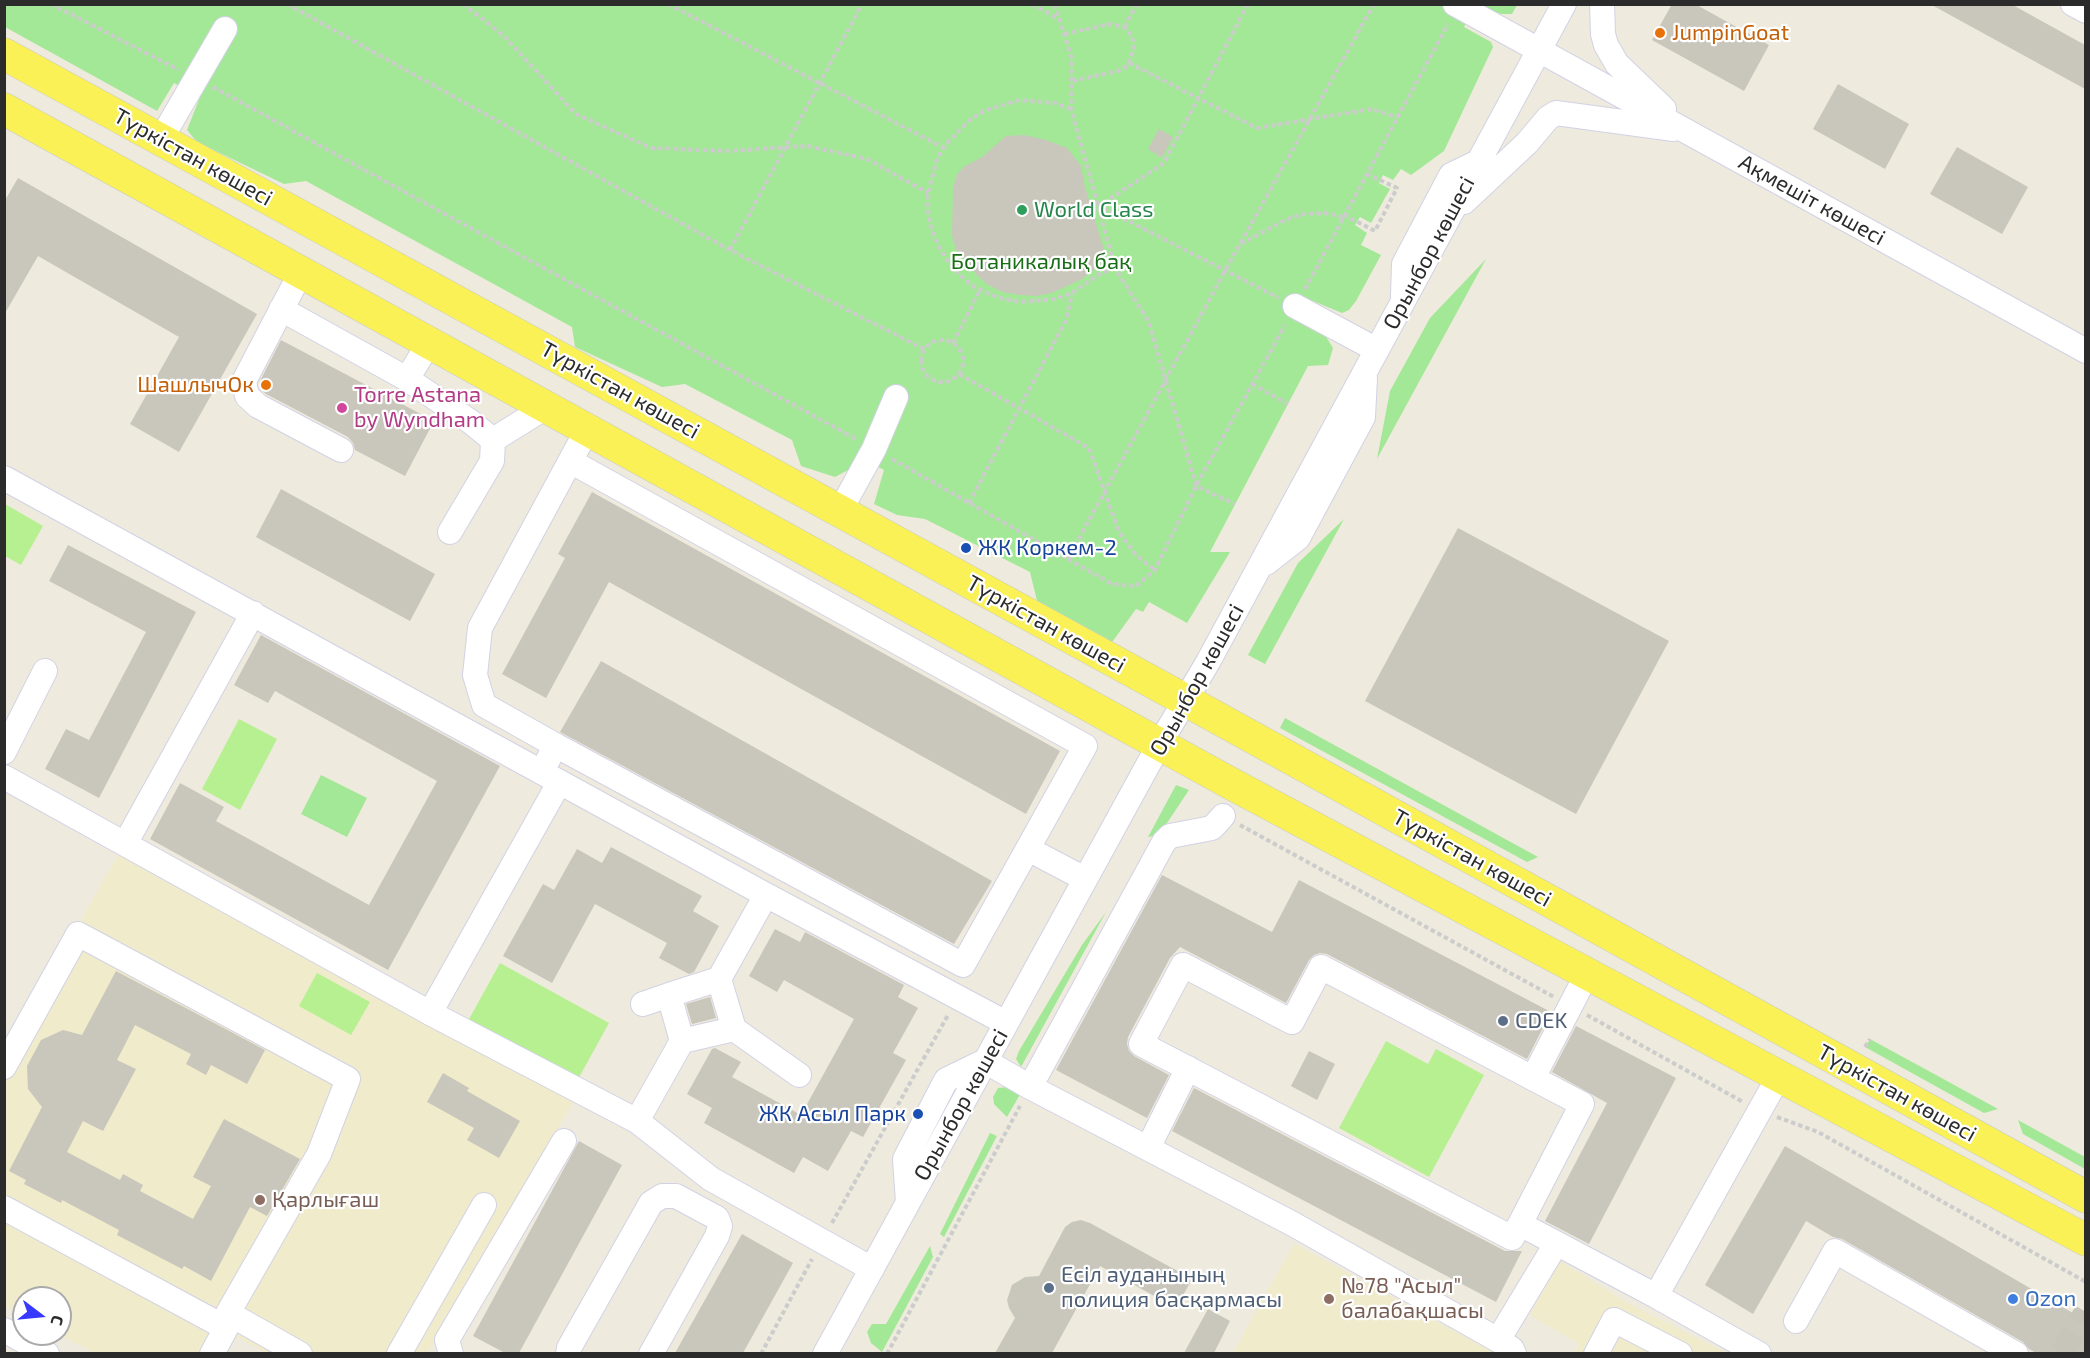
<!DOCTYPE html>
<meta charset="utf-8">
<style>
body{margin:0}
#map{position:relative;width:2090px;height:1358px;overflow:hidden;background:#eeeadd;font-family:"Exo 2",sans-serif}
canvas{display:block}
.frame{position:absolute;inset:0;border:6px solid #2b2b2b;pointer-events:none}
.north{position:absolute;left:12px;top:1286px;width:60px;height:60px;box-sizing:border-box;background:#fff;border:2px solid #aaa;border-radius:50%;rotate:106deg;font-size:16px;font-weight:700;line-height:24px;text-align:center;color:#2b2b2b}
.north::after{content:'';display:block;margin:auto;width:21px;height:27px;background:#3839ff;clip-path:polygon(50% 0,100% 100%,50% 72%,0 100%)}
</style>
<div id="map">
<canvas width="2090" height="1358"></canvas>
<div class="frame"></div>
<div class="north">С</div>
</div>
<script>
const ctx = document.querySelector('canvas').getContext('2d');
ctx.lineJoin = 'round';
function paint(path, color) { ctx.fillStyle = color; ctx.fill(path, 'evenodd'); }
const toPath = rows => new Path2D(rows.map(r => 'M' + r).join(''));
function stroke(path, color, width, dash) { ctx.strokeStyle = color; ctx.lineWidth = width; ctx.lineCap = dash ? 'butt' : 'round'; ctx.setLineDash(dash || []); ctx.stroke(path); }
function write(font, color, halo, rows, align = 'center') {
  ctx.font = font + ' "Exo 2",sans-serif'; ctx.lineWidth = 4.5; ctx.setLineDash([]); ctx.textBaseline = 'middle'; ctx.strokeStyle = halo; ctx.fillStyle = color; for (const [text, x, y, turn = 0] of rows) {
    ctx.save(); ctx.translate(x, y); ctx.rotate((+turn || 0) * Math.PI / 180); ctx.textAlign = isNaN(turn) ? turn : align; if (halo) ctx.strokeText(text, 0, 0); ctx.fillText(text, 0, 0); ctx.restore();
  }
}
const education = toPath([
 [118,855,573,1102,427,1353,266,1353,237,1337,227,1353,94,1353,58,1334,60,1334,60,1298,24,1298,24,1316,5,1305,5,1054],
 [1294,1244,1495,1353,1233,1353],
 [1560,1261,1626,1302,1726,1353,1574,1353,1579,1344,1530,1315]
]);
const green = toPath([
 [5,4,1476,4,1464,27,1491,42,1493,47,1444,151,1411,175,1401,169,1393,180,1383,175,1379,183,1390,189,1371,223,1360,217,1355,225,1367,233,1361,245,1381,255,1356,301,1349,310,1342,313,1313,301,1303,320,1322,330,1333,348,1328,365,1308,366,1210,552,1230,552,1187,623,1149,602,1143,612,1136,609,1110,645,1038,605,1030,572,925,519,897,515,874,504,884,470,857,456,850,469,835,477,801,466,792,440,685,384,662,387,575,347,572,327,306,181,284,184,197,142,187,130,200,97,174,83,157,111,5,27],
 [1478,5,1517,5,1512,14,1501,14],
 [1486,259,1377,459,1390,391,1430,318],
 [1344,519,1265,664,1248,655,1298,563],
 [1285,718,1538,857,1527,862,1280,728],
 [321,775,367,798,347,837,301,814],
 [1176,785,1189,790,1159,835,1148,837],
 [1106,912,1021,1067,1016,1059,1019,1051,1082,945],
 [1870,1039,1947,1081,1998,1109,1984,1113,1865,1047],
 [1008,1087,1022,1091,1007,1117,994,1104,993,1097,998,1088],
 [2018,1120,2085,1157,2085,1169,2023,1134],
 [990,1133,997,1136,944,1237,940,1234],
 [930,1246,933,1257,882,1352,871,1343,867,1332,872,1324,886,1324]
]);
const pitch = toPath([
 [5,504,43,526,21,565,5,556],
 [239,719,277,739,240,810,202,789],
 [500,963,609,1023,577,1081,468,1021],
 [317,973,370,1002,351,1035,299,1006],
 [1386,1041,1428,1064,1436,1049,1484,1075,1429,1177,1339,1128]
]);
const building = toPath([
 [1672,4,1695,4,1769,45,1744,91,1652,40],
 [1930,4,2011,4,2085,45,2085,89],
 [1838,84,1909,124,1885,169,1813,129],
 [1159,129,1173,137,1162,158,1148,149],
 [1024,135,1046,140,1067,148,1081,166,1085,187,1106,256,1095,269,1082,279,1052,293,1036,296,1019,295,1003,292,988,285,977,275,956,250,952,235,953,189,957,174,965,166,982,157,1006,136],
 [1957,147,2028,187,2002,234,1930,194],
 [18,178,257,314,179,452,130,424,179,337,38,256,4,315,4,202],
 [281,340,434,421,405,476,355,450,353,443,348,437,266,394,260,389,259,383],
 [281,489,435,574,410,621,256,537],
 [592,492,1060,751,1026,814,609,582,546,698,502,674,565,558,558,554],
 [1458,528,1669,641,1576,814,1365,701],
 [68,545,196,612,99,798,45,769,66,729,89,740,146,632,49,581],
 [261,635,500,766,388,970,150,839,180,783,224,807,216,821,369,905,437,781,275,691,268,703,234,685],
 [601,661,992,881,954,944,560,732],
 [611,847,702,896,693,911,719,926,694,972,689,974,659,958,667,943,595,904,552,983,503,956,543,884,554,890,577,849,602,863],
 [1162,875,1272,932,1299,880,1551,1012,1527,1059,1327,954,1320,953,1314,955,1309,960,1286,1003,1180,947,1170,958,1128,1037,1127,1044,1129,1051,1134,1056,1169,1075,1147,1118,1056,1070],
 [775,929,800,942,805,932,904,985,898,997,918,1008,893,1053,906,1060,863,1137,851,1131,828,1171,803,1157,794,1173,704,1123,712,1108,687,1094,712,1049,715,1048,741,1062,732,1077,801,1115,854,1019,784,980,777,992,749,976],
 [116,971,265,1050,247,1084,211,1065,206,1075,186,1064,191,1054,135,1025,117,1060,136,1069,103,1131,83,1121,67,1152,120,1180,123,1174,143,1185,140,1191,193,1219,211,1186,193,1177,224,1119,300,1159,267,1216,250,1207,211,1281,184,1266,182,1269,117,1235,119,1230,62,1200,61,1203,24,1184,26,1180,9,1171,42,1107,28,1089,27,1066,41,1040,63,1030,82,1035],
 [710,997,716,1018,692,1024,686,1004],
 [1576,1026,1676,1078,1589,1244,1545,1221,1607,1103,1552,1072],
 [1309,1051,1335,1064,1317,1100,1291,1086],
 [443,1073,469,1088,467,1091,520,1121,499,1158,467,1140,474,1128,427,1102],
 [1194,1088,1505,1251,1522,1251,1496,1302,1172,1131],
 [579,1141,622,1165,519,1353,505,1353,473,1336],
 [1785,1146,2085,1320,2085,1353,2036,1353,2029,1349,2023,1342,1842,1239,1833,1237,1806,1221,1753,1314,1705,1285],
 [1081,1220,1090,1223,1192,1279,1176,1308,1100,1266,1052,1353,995,1353,1015,1318,1009,1308,1007,1300,1012,1285,1025,1277,1039,1276,1065,1227,1072,1222],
 [742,1234,793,1263,743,1353,675,1353],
 [1208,1309,1230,1321,1214,1353,1184,1353]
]);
const minorTunnel = toPath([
 [2062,1354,2086,1312]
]);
const path = toPath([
 [51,4,179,70],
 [287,4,730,250,924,349],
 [463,4,503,35,576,114,651,148,727,151,807,146,867,159,928,193],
 [668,4,944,148],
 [1032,4,1060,20],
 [1055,4,1072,60,1071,109,1115,268,1149,322,1196,486,1235,504],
 [1248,4,1164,163,1099,206,1279,298],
 [1124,27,1137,4],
 [1064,34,1110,24,1124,27,1132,36,1134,49,1128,65,1118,71,1072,81],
 [1129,63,1257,128,1371,109,1397,117],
 [213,87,856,439],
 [1071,109,1055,103,1020,100,986,110,971,119,946,144,937,159,928,193,928,211,931,228,938,245,947,260,958,273,971,285,987,293,1003,299,1021,302,1055,299,1072,293,1101,273,1115,268],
 [1344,215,1375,231,1397,188,1367,174],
 [1241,244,1285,220,1303,214,1325,213,1343,217],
 [730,250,862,4],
 [1305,289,1448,24],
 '921 361a21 21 0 1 1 42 0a21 21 0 1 1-42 0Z',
 [953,343,980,290],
 [959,374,1089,448,1119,532,1136,555,1155,570],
 [1252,384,1288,404],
 [892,459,1112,584,1136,586,1155,570,1196,486,1285,325],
 [969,503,1066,320,1072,294],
 [1068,559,1225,271,1374,4],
 [1240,825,1554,997],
 [1587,1015,1743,1102],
 [1865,1047,1870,1039],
 [1777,1117,1818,1132,2086,1282],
 [832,1223,948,1015],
 [761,1354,812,1259],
 [887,1354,1020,1106]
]);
const minor = toPath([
 [1455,4,2086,351],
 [1602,4,1603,34,1606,45,1617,64,1664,109],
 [2073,4,2086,11],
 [161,139,225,29],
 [1464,202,1527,143,1548,118,1556,113,1674,129],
 [301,272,244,381,247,396,258,406,341,450],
 [1403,296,1404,264,1451,175,1478,162],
 [1295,306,1377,350],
 [281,309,407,379,471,422,493,440,492,461,450,532],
 [407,379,429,343],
 [493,440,546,407],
 [4,478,766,895,1006,1023],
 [840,511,874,449,896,397],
 [1266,563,1298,538,1363,417,1365,378],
 [253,613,125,844,430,1013],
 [555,745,963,965,1085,746,570,461],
 [4,752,45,671],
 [548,760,555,745,484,705,475,675,480,628,587,430],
 [4,777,125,844],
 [559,783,430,1013,637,1121,711,1179,872,1269],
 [1028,849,1085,879],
 [719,979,669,995,682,1041,734,1029,719,979,766,895],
 [643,1004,669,995],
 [734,1029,799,1075],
 [985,1061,1030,1087,1293,1224,1498,1340,1512,1349,1514,1354],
 [4,1067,78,934,348,1079,319,1154,228,1313,226,1328,212,1354],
 [1533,1078,1587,974],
 [1030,1087,1164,842,1170,836,1212,828,1223,816],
 [637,1121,682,1041],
 [1148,1148,1188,1068],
 [908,1203,905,1159,946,1080,985,1061],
 [4,1208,226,1328],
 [1520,1224,1512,1238,1141,1044,1183,965,1292,1022,1321,967,1582,1104,1520,1224,1656,1296],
 [228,1313,300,1354],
 [1796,1321,1835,1251,2016,1354],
 [4,1330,47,1354],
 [1498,1340,1556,1244],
 [399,1354,484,1205],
 [451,1354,447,1340,564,1141],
 [568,1354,569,1348,651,1203,662,1196,676,1196,717,1218,720,1226,717,1236,651,1354],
 [825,1354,1160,743,1208,662,1564,4],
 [1596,1354,1614,1320,1680,1354],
 [1759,1354,1656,1296,1779,1076]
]);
const major = toPath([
 [4,54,1185,700,2086,1197],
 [4,109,1230,783,2086,1240]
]);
const markers = [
 [1660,33,6,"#e8710a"],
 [1022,210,6,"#2e9e5b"],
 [266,385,6,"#e8710a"],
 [342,408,6,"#d1479c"],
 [966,548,6,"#1a4fb4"],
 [1503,1021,6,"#5c6f8a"],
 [918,1114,6,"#1a4fb4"],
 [260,1200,6,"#8d6e63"],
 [1049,1288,6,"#5c6f8a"],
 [1329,1299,6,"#8d6e63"],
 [2013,1299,6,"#3f7fe0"]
];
const foodNames = [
 ["JumpinGoat",1672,33],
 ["ШашлычОк",254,385,"right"]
];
const streetNames = [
 ["Түркістан көшесі",193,157,29],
 ["Ақмешіт көшесі",1812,200,29],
 ["Орынбор көшесі",1429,253,-62],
 ["Түркістан көшесі",620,390,29],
 ["Түркістан көшесі",1046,624,29],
 ["Орынбор көшесі",1197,680,-61],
 ["Түркістан көшесі",1472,858,29],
 ["Түркістан көшесі",1897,1093,29],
 ["Орынбор көшесі",961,1105,-61]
];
const leisureNames = [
 ["World Class",1034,210]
];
const parkNames = [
 ["Ботаникалық бақ",1041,262]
];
const hotelNames = [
 ["Torre Astana",354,395],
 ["by Wyndham",354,420]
];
const transitNames = [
 ["ЖК Коркем-2",978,548],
 ["ЖК Асыл Парк",906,1114,"right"]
];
const serviceNames = [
 ["CDEK",1515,1021],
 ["Есіл ауданының",1061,1275],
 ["полиция басқармасы",1061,1300]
];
const educationNames = [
 ["Қарлығаш",272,1200],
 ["№78 \"Асыл\"",1341,1286],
 ["балабақшасы",1341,1311]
];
const shopNames = [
 ["Ozon",2025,1299]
];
paint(education, '#f0ebcb');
paint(green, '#a3e896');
paint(pitch, '#b6f091');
paint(building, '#c9c6bc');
stroke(minorTunnel, '#c7c4b9', 24, [24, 12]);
stroke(minor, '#d2d2e5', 26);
stroke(major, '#ccc', 33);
stroke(path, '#ccc', 4, [4.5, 3]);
stroke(minor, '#fff', 24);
stroke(major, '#f9f156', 32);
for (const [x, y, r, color] of markers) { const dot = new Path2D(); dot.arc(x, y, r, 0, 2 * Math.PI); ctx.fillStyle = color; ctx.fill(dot); stroke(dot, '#fff', 2); }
write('22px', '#c56008', '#fff', foodNames, 'left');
write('22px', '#2b2b2b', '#fff', streetNames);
write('22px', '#27864d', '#fff', leisureNames, 'left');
write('22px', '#186e16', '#fff', parkNames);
write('22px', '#b23c85', '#fff', hotelNames, 'left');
write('22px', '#164399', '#fff', transitNames, 'left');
write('22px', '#4e5e75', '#fff', serviceNames, 'left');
write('22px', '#785e54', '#fff', educationNames, 'left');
write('22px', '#366cbe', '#fff', shopNames, 'left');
</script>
